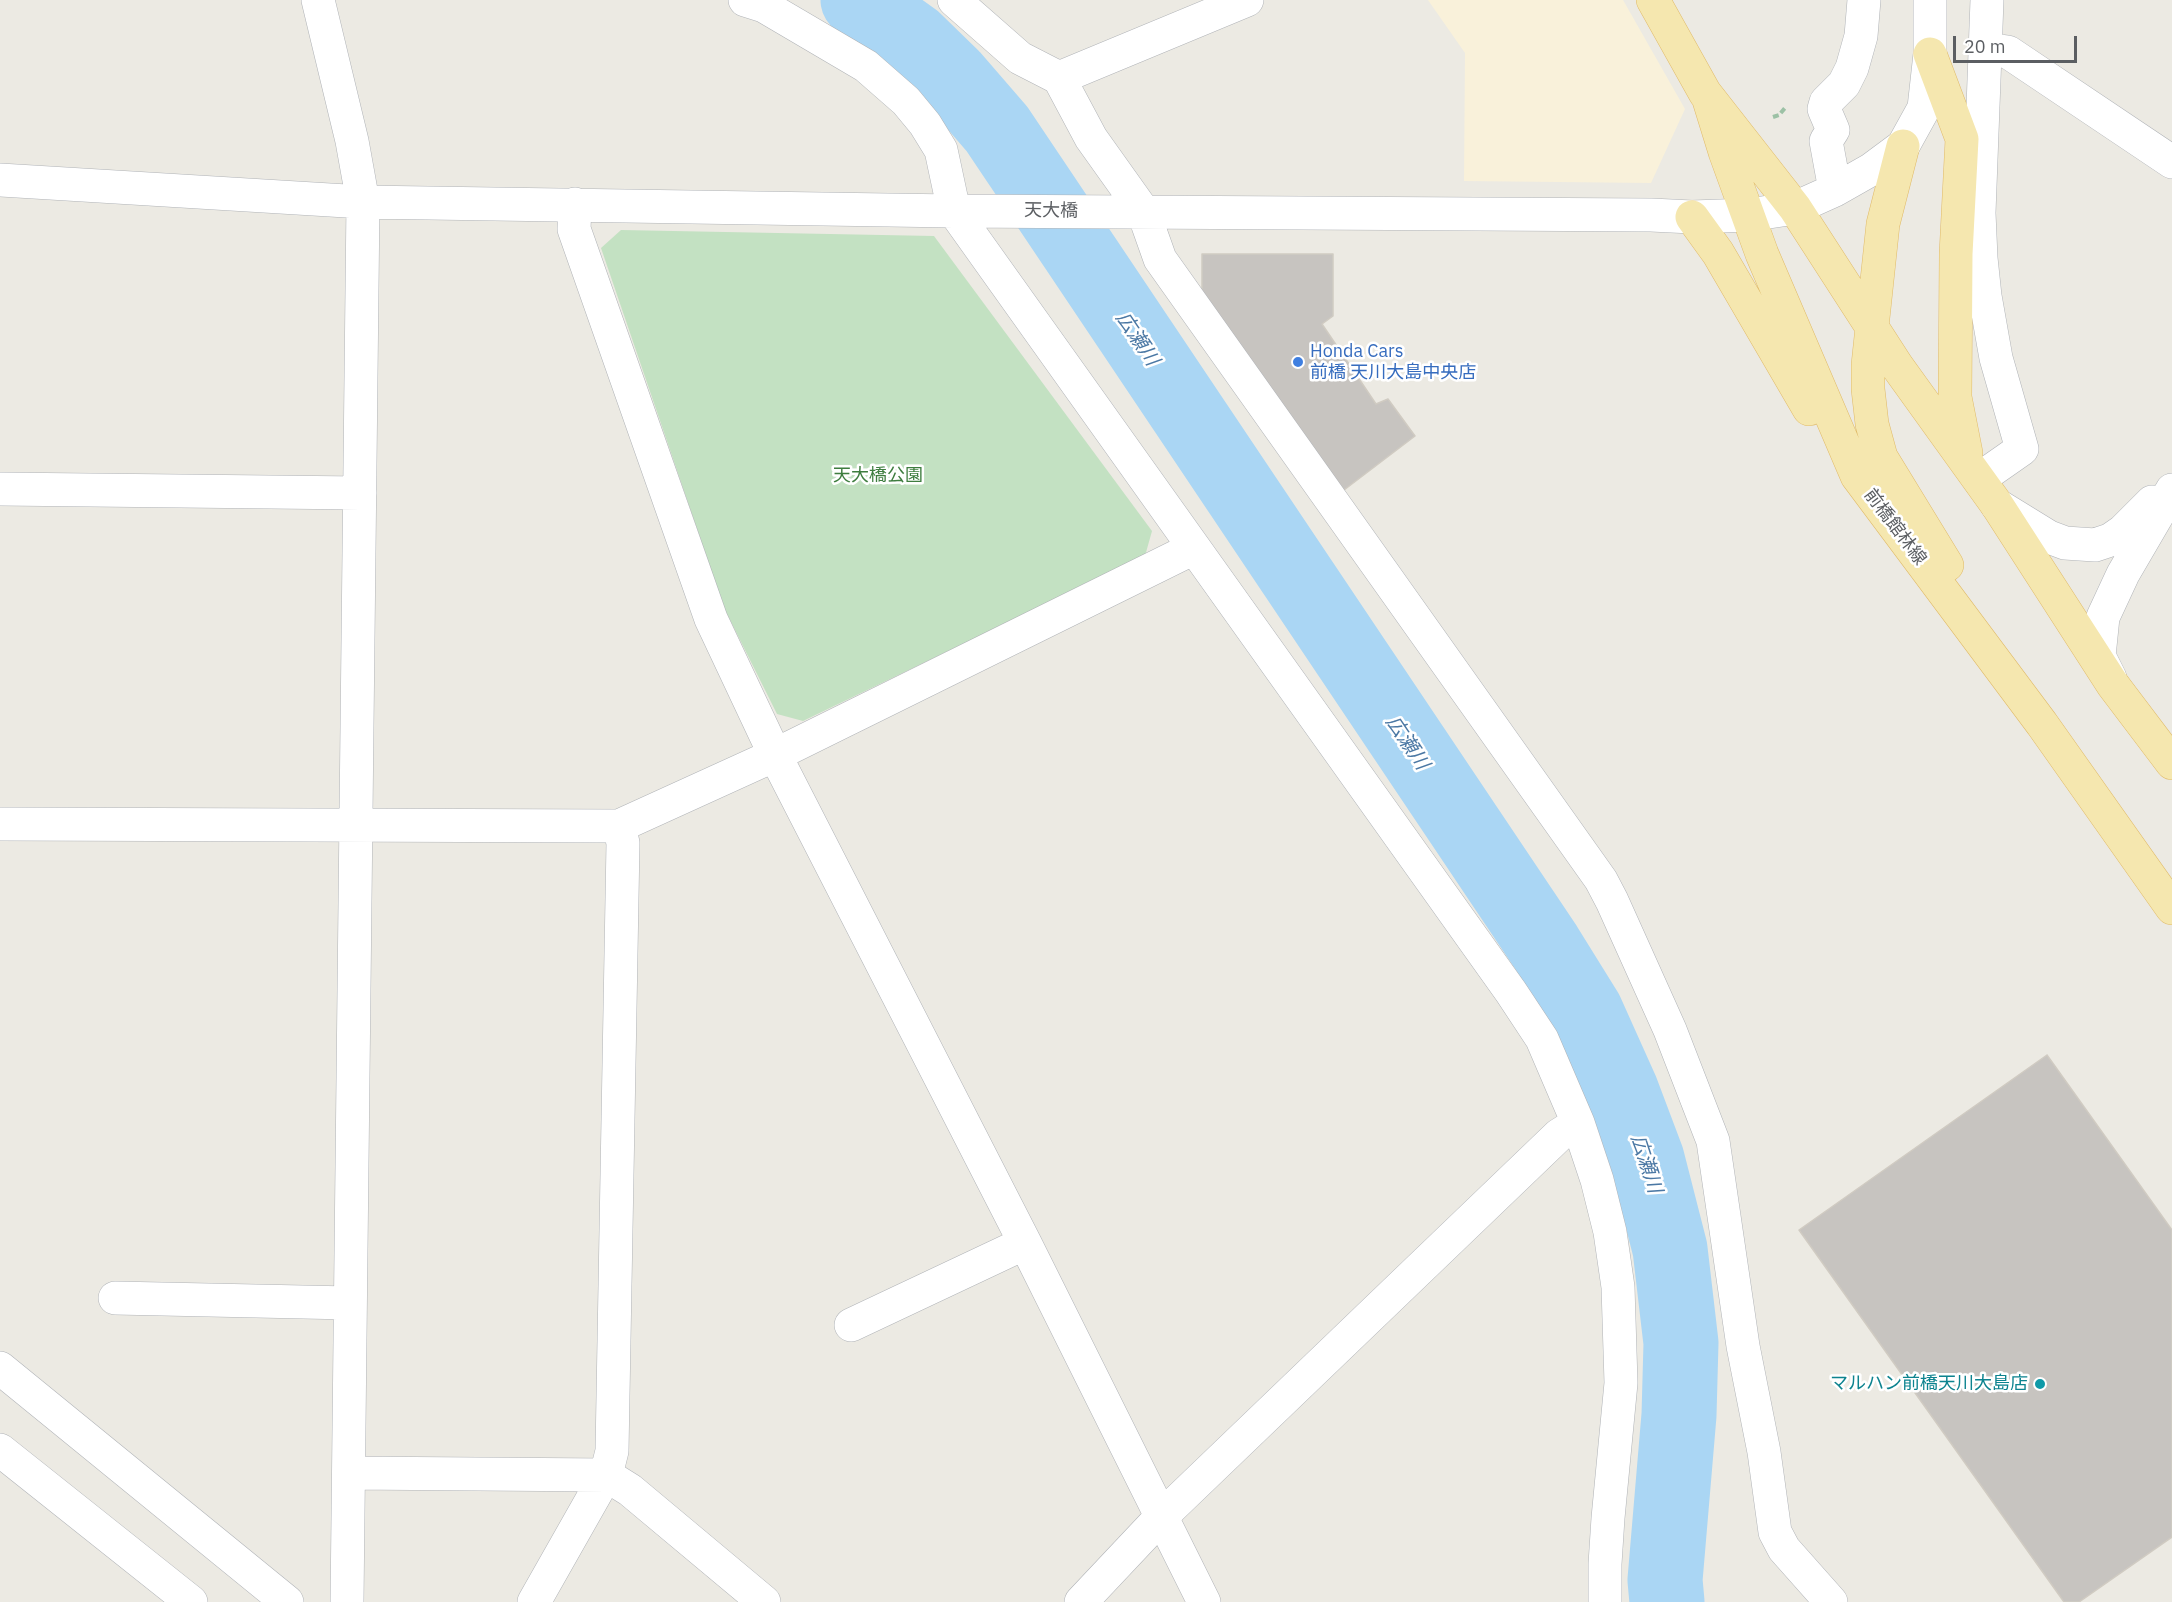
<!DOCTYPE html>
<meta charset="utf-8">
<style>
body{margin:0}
#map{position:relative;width:2172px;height:1602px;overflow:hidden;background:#eceae3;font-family:"IBM Plex Sans",sans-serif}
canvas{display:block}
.scale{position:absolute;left:1953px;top:36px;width:124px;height:27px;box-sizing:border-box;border:3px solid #5b5e62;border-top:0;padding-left:8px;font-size:18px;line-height:21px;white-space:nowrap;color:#5b5e62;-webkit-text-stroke:4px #fff;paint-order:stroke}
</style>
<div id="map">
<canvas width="2172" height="1602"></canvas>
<div class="scale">20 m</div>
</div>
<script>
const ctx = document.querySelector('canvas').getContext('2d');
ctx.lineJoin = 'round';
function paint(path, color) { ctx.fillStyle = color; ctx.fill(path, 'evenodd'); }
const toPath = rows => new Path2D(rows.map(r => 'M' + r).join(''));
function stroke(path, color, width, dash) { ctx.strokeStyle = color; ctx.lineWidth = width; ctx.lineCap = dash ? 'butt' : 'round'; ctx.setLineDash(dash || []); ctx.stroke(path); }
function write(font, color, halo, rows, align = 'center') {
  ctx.font = font + ' "IBM Plex Sans","Noto Sans JP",sans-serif'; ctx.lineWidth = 5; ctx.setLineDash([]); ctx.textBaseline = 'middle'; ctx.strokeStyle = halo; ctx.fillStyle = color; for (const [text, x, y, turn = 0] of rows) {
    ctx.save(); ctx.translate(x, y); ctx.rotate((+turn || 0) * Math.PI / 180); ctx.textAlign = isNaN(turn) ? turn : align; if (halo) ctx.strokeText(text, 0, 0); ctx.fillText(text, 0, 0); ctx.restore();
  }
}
const commercial = toPath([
 [1428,0,1623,0,1685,109,1651,183,1464,181,1465,53]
]);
const green = toPath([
 [621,230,934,236,1152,531,1145,556,803,721,777,714,724,608,601,248]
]);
const river = toPath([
 [858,0,914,40,952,77,997,129,1545,946,1586,1012,1621,1090,1647,1159,1670,1249,1681,1343,1679,1415,1665,1580,1667,1602]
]);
const building = toPath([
 [1202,254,1333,254,1333,316,1322,324,1376,404,1388,399,1415,436,1344,490,1202,301,1202,254],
 [2047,1055,2172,1230,2172,1537,2079,1602,2064,1602,1799,1230,2047,1055]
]);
const path = toPath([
 [1773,117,1779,115,1785,108]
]);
const minor = toPath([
 [318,0,352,141,363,202,347,1602],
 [745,0,764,6,866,66,906,101,925,124,941,150,954,211,1511,992,1542,1039,1578,1123,1597,1180,1610,1232,1618,1287,1621,1383,1608,1518,1605,1564,1605,1602],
 [954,0,1020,58,1059,78,1091,138,1143,211,1160,259,1601,880,1612,901,1670,1030,1713,1141,1743,1346,1764,1452,1775,1532,1784,1549,1831,1602],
 [1985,49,2008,52,2172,162],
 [1059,78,1247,0],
 [0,180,363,202,954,211,1651,215,1692,217,1749,215,1795,208,1835,190,1872,169,1903,146,1924,108,1930,54,1930,0],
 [1835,190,1826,141,1833,130,1824,109,1826,102,1844,84,1852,68,1861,36,1864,0],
 [575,204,574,229,711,619,775,755,1025,1243,1204,1602],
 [1979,479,2022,449,1996,358,1985,296,1981,258,1979,213,1987,0],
 [0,489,360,493],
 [1997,505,2049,537,2065,543,2095,545,2110,540,2123,531,2152,502],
 [2110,678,2099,656,2103,617,2123,574,2172,490],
 [0,824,619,826,775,755,1194,548],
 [115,1298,350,1303],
 [851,1325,1025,1243],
 [0,1368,287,1602],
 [0,1450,191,1602],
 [349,1473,606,1475,630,1490,764,1602],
 [534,1602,606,1475,612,1451,623,843,619,826],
 [1081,1602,1162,1516,1559,1135,1578,1123]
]);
const major = toPath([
 [1653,0,1705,93,1795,208,1897,366,1997,505,2113,685,2172,763],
 [1930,54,1962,139,1956,254,1955,397,1966,453],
 [1708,97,1725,152,1762,254,1857,476,2042,724,2172,908],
 [1903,146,1883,224,1868,365,1868,389,1872,424,1881,457,1947,565],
 [1692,217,1718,253,1809,409]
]);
const markers = [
 [1298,362,6,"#3f7fe0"],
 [2040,1384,6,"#0f9aa8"]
];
const streetNames = [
 ["天大橋",1051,211,1],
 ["前橋館林線",1895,527,53]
];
const shopNames = [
 ["Honda Cars",1310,352],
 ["前橋 天川大島中央店",1310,373]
];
const parkNames = [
 ["天大橋公園",878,476]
];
const cultureNames = [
 ["マルハン前橋天川大島店",2028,1384]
];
const waterNames = [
 ["広瀬川",1137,339,56],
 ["広瀬川",1407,743,56],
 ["広瀬川",1646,1164,72]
];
paint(commercial, '#f9f1da');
paint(green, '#c3e1c2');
stroke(river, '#aad6f4', 75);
paint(building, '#c7c4c0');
stroke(building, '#d0cbc2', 1.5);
stroke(minor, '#b0b3b7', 34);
stroke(major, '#e0ba68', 34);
stroke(path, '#9cc1a5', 4, [6, 3]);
stroke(minor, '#fff', 33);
stroke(major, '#f5e7af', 33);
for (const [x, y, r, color] of markers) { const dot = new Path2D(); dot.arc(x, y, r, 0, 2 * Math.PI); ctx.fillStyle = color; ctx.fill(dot); stroke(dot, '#fff', 2); }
write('18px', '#5b5e62', '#fff', streetNames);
write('18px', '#366cbe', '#fff', shopNames, 'left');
write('18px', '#3e7d3f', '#fff', parkNames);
write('18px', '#0d838f', '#fff', cultureNames, 'right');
write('italic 20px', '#4b78a4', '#fff', waterNames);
</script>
